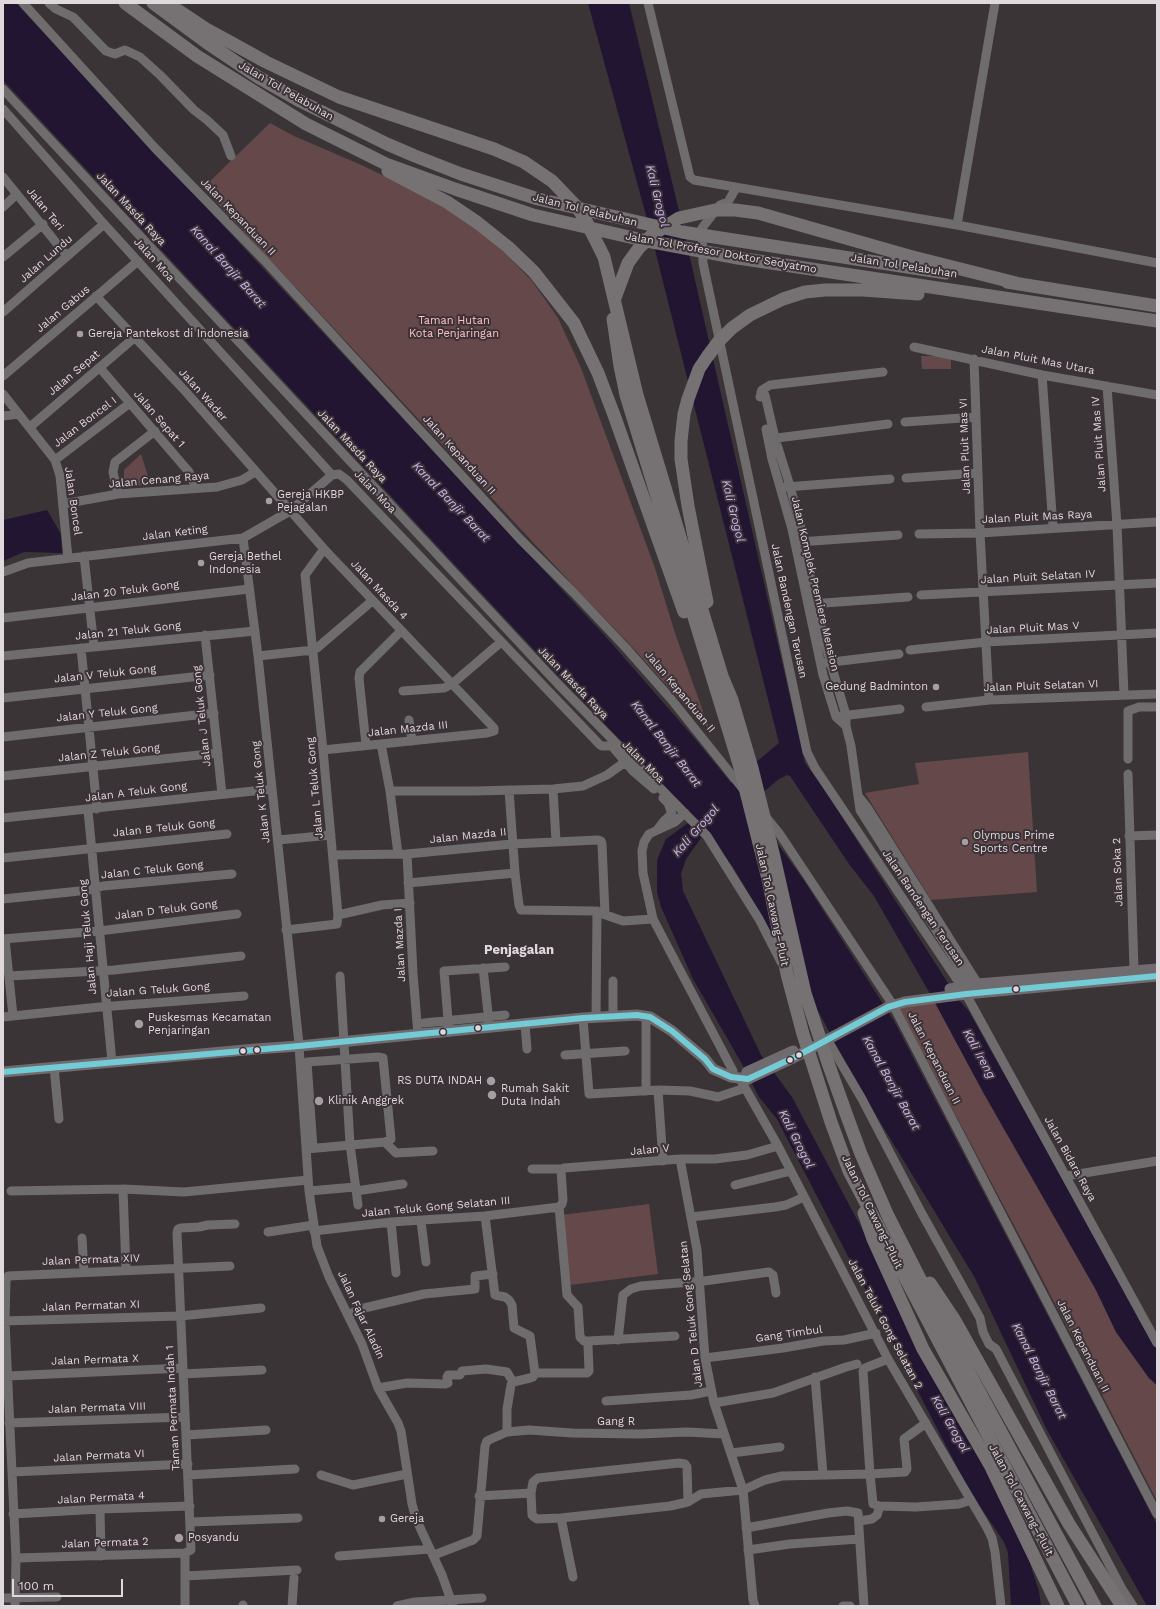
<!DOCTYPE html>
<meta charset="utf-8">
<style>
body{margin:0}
#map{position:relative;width:1160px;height:1609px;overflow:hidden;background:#3a3437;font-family:"Work Sans",sans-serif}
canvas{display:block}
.frame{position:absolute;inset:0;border:4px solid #dfd9dd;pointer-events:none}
.scale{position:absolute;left:12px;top:1579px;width:111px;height:18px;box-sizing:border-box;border:2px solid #dfd9dd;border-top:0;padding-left:5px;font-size:12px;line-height:14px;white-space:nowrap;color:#dfd9dd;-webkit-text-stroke:3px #3c3238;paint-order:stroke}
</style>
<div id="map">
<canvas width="1160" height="1609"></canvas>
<div class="frame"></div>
<div class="scale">100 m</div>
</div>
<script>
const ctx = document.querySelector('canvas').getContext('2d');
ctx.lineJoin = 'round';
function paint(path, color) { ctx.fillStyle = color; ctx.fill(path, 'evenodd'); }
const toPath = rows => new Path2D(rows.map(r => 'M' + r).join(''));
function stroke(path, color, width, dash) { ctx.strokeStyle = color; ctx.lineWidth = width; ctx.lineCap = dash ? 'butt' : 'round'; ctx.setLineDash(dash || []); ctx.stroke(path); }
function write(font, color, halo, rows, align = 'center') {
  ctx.font = font + ' "Work Sans",sans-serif'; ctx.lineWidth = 4; ctx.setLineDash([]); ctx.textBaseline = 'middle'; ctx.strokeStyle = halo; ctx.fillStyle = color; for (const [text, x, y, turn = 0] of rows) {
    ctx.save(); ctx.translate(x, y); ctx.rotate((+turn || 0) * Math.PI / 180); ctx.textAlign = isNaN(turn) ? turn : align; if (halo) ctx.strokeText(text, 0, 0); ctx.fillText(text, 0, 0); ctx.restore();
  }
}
const green = toPath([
 [270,123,294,136,359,164,401,184,444,207,481,232,508,256,532,281,558,318,581,368,655,568,676,636,709,728,695,717,635,650,586,599,203,188],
 [921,356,951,356,951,369,922,369],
 [141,454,151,485,124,486,124,470],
 [1028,752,1037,892,931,900,865,793,919,784,915,763],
 [933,999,983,1092,1096,1290,1116,1332,1149,1378,1157,1386,1157,1501,1035,1265,899,1008],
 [649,1204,658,1274,570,1285,561,1215]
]);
const water = toPath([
 [3,3,16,3,606,637,696,740,731,783,779,743,650,230,588,3,629,3,685,236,805,763,821,784,958,999,968,1010,1157,1346,1157,1385,1149,1378,1116,1332,1096,1290,983,1092,933,999,874,896,849,864,790,776,787,775,779,779,749,804,803,879,894,1021,1157,1525,1157,1606,1147,1606,1047,1430,975,1278,854,1079,822,1018,733,867,706,831,686,859,681,874,683,891,761,1055,792,1097,993,1476,1025,1548,1039,1591,1041,1606,1011,1606,1008,1553,1004,1542,969,1490,777,1119,759,1097,742,1064,693,979,661,907,657,892,657,860,666,839,695,818,554,671,3,80],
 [47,510,61,534,62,553,24,552,3,561,3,520]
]);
const minor = toPath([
 [23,3,155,148,265,261,520,539,574,593,626,648,671,699,743,789],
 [49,3,56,9,73,17,106,51,115,54,125,50,140,57,160,75,194,110,207,120,223,135,231,156],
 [648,3,690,177,694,180,957,225,1157,263],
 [3,89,558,684,707,836,759,919,781,962],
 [3,109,104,224,332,475],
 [3,177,67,256],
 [736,188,728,202,720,205,702,228,703,263,807,752,815,768,962,987,1157,1343],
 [3,207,17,194],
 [957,225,995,3],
 [3,257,43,224],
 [96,296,186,392,324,549,494,728,494,731,487,733,323,750],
 [3,312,104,224],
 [914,347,1042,375,1157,395],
 [974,359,980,533,989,700],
 [100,368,189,472,196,488],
 [1042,375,1053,527],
 [3,376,138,261],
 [1107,386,1117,525,1124,695],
 [761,392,765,395,775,438,790,486,804,540,815,603,830,661,846,715,846,726,851,746,860,810,974,990],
 [3,394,55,460,60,476,68,558],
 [760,397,762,390,770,385,883,372],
 [3,416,19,414],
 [905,422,976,417],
 [30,427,134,338],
 [766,429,772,459,792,529,823,675,836,717,846,726],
 [769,439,888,424],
 [55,460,130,403],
 [332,475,339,474,347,480,600,745,602,746,612,746,633,771,654,789],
 [906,478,978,473],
 [786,487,890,479],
 [118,494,113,472,115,462,155,431],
 [63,504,118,494,217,487,242,480,255,472],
 [919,534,980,533,1157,522],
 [243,538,258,656,299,1044],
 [799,542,898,535],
 [84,556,94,647],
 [3,572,28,563,243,538,290,511,332,475],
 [921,595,1157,583],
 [810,604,908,597],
 [3,618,249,589],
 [205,635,222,794],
 [81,648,97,809],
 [910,650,986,642,1157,633],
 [3,656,255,631],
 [258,656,313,650,317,648,372,601],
 [824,663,899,654],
 [403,691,444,688,452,684,501,642],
 [3,698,210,675],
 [926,707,989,700,1157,694],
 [841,716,900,709],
 [409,720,412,741],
 [3,737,214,713],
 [381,744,390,791,398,854],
 [366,745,359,678,360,672,401,631],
 [1128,759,1128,711,1139,707,1157,707],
 [1128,774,1134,970],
 [3,776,218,753],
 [553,789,556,841],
 [509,790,515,873,519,905,521,910,594,911,623,921,653,919],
 [390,791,475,791,553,789,583,786,607,775,625,762],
 [859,797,867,807,981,989],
 [88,810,112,1062],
 [685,813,675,822,649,834,644,842,642,851,643,873,653,919,733,1071],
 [766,817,779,833,893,1005,1157,1514],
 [3,818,272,789],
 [657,830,664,821,672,814,668,803,663,798],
 [1129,836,1157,835],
 [278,840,331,835],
 [407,854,413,973,418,1035],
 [333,855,407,854,512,844,598,840,601,841,602,844,605,914],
 [3,858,227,834],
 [408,883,515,873],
 [3,899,89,890,103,886,232,874],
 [338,915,382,905,410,903],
 [286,930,337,924,338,915,323,750,305,575,324,549],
 [3,939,99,931,237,914],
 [5,939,13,1016],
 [483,968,489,1022],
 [9,976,114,970,241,956],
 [340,976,350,1144,358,1205],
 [613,981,613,1016],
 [3,1017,100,1007,244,996],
 [596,1017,597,911],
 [583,1018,589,1094,658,1090,690,1091,718,1097,745,1088],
 [424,1023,505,1015],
 [525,1024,527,1049],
 [449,1032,444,971,505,967],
 [828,1041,862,1099,921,1212,980,1318,983,1332,989,1344,996,1349,1122,1589,1133,1606],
 [299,1046,309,1191,317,1246,329,1277,362,1344,378,1388,398,1423,401,1431,412,1504,416,1519,442,1575,453,1606],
 [565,1055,625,1051],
 [54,1067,59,1119],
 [740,1079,778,1146,888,1359,986,1526,992,1538,995,1552,1001,1606],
 [658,1090,663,1161],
 [646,1091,646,1023,650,1017],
 [385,1142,396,1153,433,1151],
 [306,1149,385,1142,391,1139,383,1058,378,1057,307,1062,313,1148],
 [680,1159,697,1250,705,1358,714,1403,743,1490,753,1600,755,1606],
 [532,1169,562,1169],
 [1066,1176,1157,1161],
 [735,1185,791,1171],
 [123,1189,126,1270],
 [11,1191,123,1189,184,1192,308,1180],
 [309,1191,355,1187],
 [356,1191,403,1184],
 [559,1207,562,1204,563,1200,561,1170,564,1168,680,1159,715,1159,747,1155,778,1146],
 [559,1207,567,1295,578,1307,580,1337,584,1341,589,1341,675,1336],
 [691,1217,775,1207,786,1205,804,1197],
 [421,1221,426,1262],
 [391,1222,396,1273],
 [314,1231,391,1222,485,1216,559,1207],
 [268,1232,314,1225],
 [82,1238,84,1272],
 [348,1315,360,1309,424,1294,475,1289,475,1276,493,1274],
 [3,1321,180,1316,261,1308],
 [618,1340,623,1295,631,1289,641,1286,704,1281,769,1272,773,1275,776,1293],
 [705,1358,783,1348,823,1341,844,1340,876,1333],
 [535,1373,587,1373,589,1371,588,1345,589,1341],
 [183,1374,262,1370],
 [7,1376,183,1368],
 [815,1377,823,1474],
 [378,1388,407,1383,445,1384,448,1383,447,1377,448,1375,460,1375,462,1371,486,1369,507,1372,513,1382],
 [606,1401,691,1395,711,1391],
 [714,1403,773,1393,846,1367,857,1364],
 [9,1423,185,1417],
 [926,1423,904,1439,907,1469,905,1472,870,1474,873,1504,880,1506,916,1507,959,1504,971,1500],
 [507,1432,529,1430,572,1433,640,1434,687,1432,724,1434],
 [186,1435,266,1430],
 [731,1453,780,1447],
 [12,1472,188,1464],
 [188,1475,295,1469],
 [321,1475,353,1485,407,1474],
 [531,1493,533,1482,538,1478,679,1463,685,1464,687,1467,688,1502],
 [479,1496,531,1493,532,1515,534,1517,537,1519,561,1518,670,1506,688,1502,701,1494,743,1490,765,1480,782,1476,870,1474,863,1371,865,1368,888,1359],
 [100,1509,101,1556],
 [13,1514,100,1509,190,1506],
 [561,1518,573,1577],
 [859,1521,872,1519,877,1515,880,1506],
 [191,1522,298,1518],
 [746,1528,828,1513,847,1511,858,1513,864,1606],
 [748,1550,790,1544,859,1539],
 [185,1553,185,1606],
 [434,1555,473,1540,477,1536,485,1446,487,1441,491,1439,507,1432,507,1409,511,1385,513,1382,530,1378,533,1377,535,1373,530,1336,514,1328,512,1305,509,1300,505,1297,495,1295,485,1216],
 [339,1556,430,1549],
 [16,1558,185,1553,191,1550,177,1233,178,1229,181,1228,199,1227,208,1225,235,1224],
 [185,1576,297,1570],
 [3,1598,57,1597],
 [243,1605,243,1606],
 [15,1606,16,1558,5,1321,6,1281,8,1276,230,1266],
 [292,1606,294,1578],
 [397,1606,415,1602,482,1598],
 [843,1606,850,1606]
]);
const major = toPath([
 [950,989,978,984,1157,969],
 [3,1072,256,1049,299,1046,583,1018,637,1015,650,1017,672,1031,705,1059,713,1069,731,1077,748,1079,795,1057,888,1007,905,1002,966,994,1157,976],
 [747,1072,793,1051]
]);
const highway = toPath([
 [125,3,197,56,306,124,386,164,455,189,533,215,647,241,738,258,1157,321],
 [153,3,206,42,258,77,300,101,387,144,415,156,461,174,538,199,682,232,946,273],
 [167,3,206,29,230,42,266,62,339,97,494,149,524,162,552,181,576,206,585,219,604,257,637,395,722,676,732,700,752,768,774,857,805,993,828,1063,848,1119,861,1154,888,1216,945,1328,1095,1606],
 [388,171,447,202,478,223,508,247,534,272,574,323,598,373,614,415,684,612],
 [1007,282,1157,306],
 [615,298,628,263,639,248,652,235,679,218,715,210,735,210,758,213,909,256,1016,283],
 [613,319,620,366,626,395,739,764,768,879,787,974,803,1034,831,1122,849,1171,1078,1606],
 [707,602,688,506,681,459,681,441,684,414,688,399,699,369,707,357,719,341,732,328,750,315,783,299,805,292,825,290,863,290,918,294],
 [864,1213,873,1239,923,1349,990,1465,1058,1606],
 [930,1283,954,1319,1069,1524,1122,1606]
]);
const bus1 = toPath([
 [3,1072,299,1046,583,1018,637,1015,650,1017,672,1031,705,1059,713,1069,731,1077,748,1079,795,1057,888,1007,905,1002,966,994,1157,976]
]);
const markers = [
 [80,334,4,"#a59fa3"],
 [269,501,4,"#a59fa3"],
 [201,563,4,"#a59fa3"],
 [936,687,4,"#a59fa3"],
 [965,842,4,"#a59fa3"],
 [1016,989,3.5,"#dfd9dd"],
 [139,1024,5,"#a59fa3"],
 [478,1028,3.5,"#dfd9dd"],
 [443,1032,3.5,"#dfd9dd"],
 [257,1050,3.5,"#dfd9dd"],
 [243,1051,3.5,"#dfd9dd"],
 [799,1055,3.5,"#dfd9dd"],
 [790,1060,3.5,"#dfd9dd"],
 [491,1081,5,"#a59fa3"],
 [492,1095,5,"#a59fa3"],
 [319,1101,5,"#a59fa3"],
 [382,1519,4,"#a59fa3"],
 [179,1538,5,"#a59fa3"]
];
const streetNames = [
 ["Jalan Tol Pelabuhan",286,91,30],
 ["Jalan Teri",45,209,51],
 ["Jalan Masda Raya",131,209,47],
 ["Jalan Tol Pelabuhan",585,210,14],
 ["Jalan Kepanduan II",238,217,46],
 ["Jalan Tol Profesor Doktor Sedyatmo",721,253,10],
 ["Jalan Lundu",46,259,-41],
 ["Jalan Moa",154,260,48],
 ["Jalan Tol Pelabuhan",904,266,9],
 ["Jalan Gabus",63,309,-40],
 ["Jalan Pluit Mas Utara",1038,360,11],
 ["Jalan Sepat",74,373,-40],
 ["Jalan Wader",203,395,48],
 ["Jalan Sepat 1",159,419,49],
 ["Jalan Boncel I",85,422,-37],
 ["Jalan Pluit Mas IV",1099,444,-94],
 ["Jalan Masda Raya",352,446,47],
 ["Jalan Pluit Mas VI",965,446,-92],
 ["Jalan Kepanduan II",459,455,48],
 ["Jalan Cenang Raya",159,480,-5],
 ["Jalan Moa",375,492,46],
 ["Jalan Boncel",73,501,82],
 ["Jalan Pluit Mas Raya",1037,517,-3],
 ["Jalan Keting",175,533,-7],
 ["Jalan Pluit Selatan IV",1038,577,-3],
 ["Jalan Komplek Premiere Mension",815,584,77],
 ["Jalan Masda 4",379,590,47],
 ["Jalan 20 Teluk Gong",125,591,-7],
 ["Jalan Bandengan Terusan",789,611,78],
 ["Jalan Pluit Mas V",1033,628,-3],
 ["Jalan 21 Teluk Gong",128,631,-6],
 ["Jalan V Teluk Gong",105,674,-6],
 ["Jalan Masda Raya",573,683,46],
 ["Jalan Pluit Selatan VI",1041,686,-2],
 ["Jalan Kepanduan II",680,692,50],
 ["Jalan Y Teluk Gong",107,713,-6],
 ["Jalan J Teluk Gong",202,716,-96],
 ["Jalan Mazda III",408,729,-6],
 ["Jalan Z Teluk Gong",109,753,-6],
 ["Jalan Moa",643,762,45],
 ["Jalan L Teluk Gong",315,788,-95],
 ["Jalan A Teluk Gong",136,792,-7],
 ["Jalan K Teluk Gong",261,792,-96],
 ["Jalan B Teluk Gong",164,828,-6],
 ["Jalan Mazda II",468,836,-6],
 ["Jalan C Teluk Gong",152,870,-6],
 ["Jalan Soka 2",1118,872,-92],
 ["Jalan Tol Cawang–Pluit",772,905,78],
 ["Jalan Bandengan Terusan",923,908,56],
 ["Jalan D Teluk Gong",166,910,-7],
 ["Jalan Haji Teluk Gong",88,937,-95],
 ["Jalan Mazda I",400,945,-93],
 ["Jalan G Teluk Gong",158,990,-4],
 ["Jalan Kepanduan II",934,1058,63],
 ["Jalan V",650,1150,-5],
 ["Jalan Bidara Raya",1070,1159,61],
 ["Jalan Teluk Gong Selatan III",436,1207,-5],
 ["Jalan Tol Cawang–Pluit",872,1212,64],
 ["Jalan Permata XIV",91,1260,-2],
 ["Jalan Permatan XI",91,1306,-2],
 ["Jalan D Teluk Gong Selatan",691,1314,-96],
 ["Jalan Fajar Aladin",361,1315,65],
 ["Jalan Teluk Gong Selatan 2",885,1324,62],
 ["Gang Timbul",789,1334,-8],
 ["Jalan Kepanduan II",1083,1346,63],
 ["Jalan Permata X",95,1360,-2],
 ["Jalan Permata VIII",97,1408,-2],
 ["Taman Permata Indah 1",173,1408,-93],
 ["Gang R",616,1422],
 ["Jalan Permata VI",99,1456,-3],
 ["Jalan Permata 4",101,1498,-3],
 ["Jalan Tol Cawang–Pluit",1021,1500,62],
 ["Jalan Permata 2",105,1543,-2]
];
const parkNames = [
 ["Taman Hutan",454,321],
 ["Kota Penjaringan",454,334]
];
const poiNames = [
 ["Gereja Pantekost di Indonesia",88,334],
 ["Gereja HKBP",277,495],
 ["Pejagalan",277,508],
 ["Gereja Bethel",209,557],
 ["Indonesia",209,570],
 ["Gedung Badminton",928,687,"right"],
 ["Olympus Prime",973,836],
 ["Sports Centre",973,849],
 ["Puskesmas Kecamatan",148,1018],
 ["Penjaringan",148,1031],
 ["RS DUTA INDAH",482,1081,"right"],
 ["Rumah Sakit",501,1089],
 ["Duta Indah",501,1102],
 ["Klinik Anggrek",328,1101],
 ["Gereja",390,1519],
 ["Posyandu",188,1538]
];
const waterNames = [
 ["Kali Grogol",657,196,76],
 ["Kanal Banjir Barat",228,267,48],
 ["Kanal Banjir Barat",451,502,46],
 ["Kali Grogol",733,511,76],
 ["Kanal Banjir Barat",666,744,52],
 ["Kali Grogol",696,831,-49],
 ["Kali Ireng",979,1054,61],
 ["Kanal Banjir Barat",891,1083,61],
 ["Kali Grogol",796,1139,63],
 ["Kanal Banjir Barat",1039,1371,63],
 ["Kali Grogol",950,1424,60]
];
const quarterNames = [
 ["Penjagalan",519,950]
];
paint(green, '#654849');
paint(water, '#211531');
stroke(minor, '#6f6c6d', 9);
stroke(major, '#706b6e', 11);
stroke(highway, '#767273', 13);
stroke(bus1, '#73cbd5', 6);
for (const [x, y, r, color] of markers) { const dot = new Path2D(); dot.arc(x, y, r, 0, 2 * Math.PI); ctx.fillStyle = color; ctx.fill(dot); stroke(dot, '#3c3238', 1.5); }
write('11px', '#dfd9dd', '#3c3238', streetNames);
write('11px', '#fec1c2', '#3c3238', parkNames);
write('11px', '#dfd9dd', '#3c3238', poiNames, 'left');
write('italic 12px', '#cdb7f5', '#3c3238', waterNames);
write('bold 13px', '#dfd9dd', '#3c3238', quarterNames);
</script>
